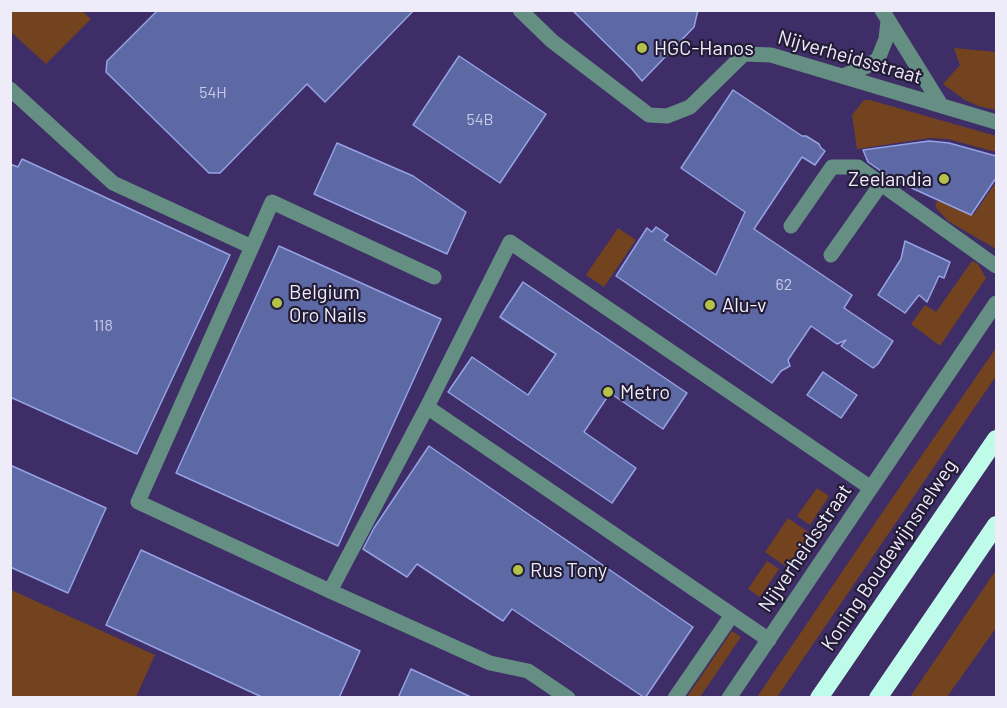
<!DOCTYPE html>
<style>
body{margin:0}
#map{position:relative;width:1007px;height:708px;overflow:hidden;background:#3e2d66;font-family:Barlow,sans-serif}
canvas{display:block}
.frame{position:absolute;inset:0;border:12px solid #efecfa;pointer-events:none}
</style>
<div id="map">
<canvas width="1007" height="708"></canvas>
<div class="frame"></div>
</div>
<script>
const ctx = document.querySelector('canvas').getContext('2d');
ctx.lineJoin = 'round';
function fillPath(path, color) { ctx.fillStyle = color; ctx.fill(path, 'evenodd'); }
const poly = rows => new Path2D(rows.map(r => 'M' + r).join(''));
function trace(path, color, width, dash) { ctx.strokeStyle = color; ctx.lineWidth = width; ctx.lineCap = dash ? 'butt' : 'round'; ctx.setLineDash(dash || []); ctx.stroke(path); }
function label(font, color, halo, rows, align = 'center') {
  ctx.font = font + ' Barlow,sans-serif'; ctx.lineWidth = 4.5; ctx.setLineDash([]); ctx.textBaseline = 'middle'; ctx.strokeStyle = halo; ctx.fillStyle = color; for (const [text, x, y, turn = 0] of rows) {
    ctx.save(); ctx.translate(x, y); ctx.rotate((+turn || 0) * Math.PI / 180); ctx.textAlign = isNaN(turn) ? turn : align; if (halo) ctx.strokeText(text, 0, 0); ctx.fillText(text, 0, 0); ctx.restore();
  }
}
const green = poly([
 [10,11,82,11,91,19,46,64,11,32],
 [954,48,996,52,996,110,978,106,965,100,943,84,960,65],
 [864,100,870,100,996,136,996,152,948,139,930,138,857,149,852,115],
 [996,182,996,249,948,221,937,209,935,205,938,200,970,215,974,214],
 [618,228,636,240,604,287,586,275],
 [972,261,978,264,986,278,940,346,911,324,925,305,936,312],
 [996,348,996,376,777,697,757,697,884,510],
 [817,488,829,496,810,525,797,516],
 [788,518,811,534,788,568,765,552],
 [767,561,779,569,760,597,748,589],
 [996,570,996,628,947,697,910,697],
 [11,590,155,655,136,697,11,697],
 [732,631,741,637,700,697,687,697]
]);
const building = poly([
 [158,10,414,10,325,102,307,84,220,173,209,173,106,72,107,61,158,10],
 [572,10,698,10,694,27,642,81,632,69,572,10],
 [459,56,546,114,500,183,413,125,459,56],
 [733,90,802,136,806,136,819,144,821,148,825,151,815,165,802,157,754,229,852,295,844,308,893,341,878,364,873,368,841,346,846,340,837,344,811,326,788,360,790,366,781,371,772,383,616,276,647,228,652,232,656,227,668,235,664,240,716,275,745,212,681,168,733,90],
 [929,141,949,143,996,156,996,178,971,215,894,180,868,162,863,150,929,141],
 [337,143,413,176,466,212,447,254,314,194,337,143],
 [22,159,230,255,137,454,10,397,10,164,18,167,22,159],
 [905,241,950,262,944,278,939,276,927,302,919,295,905,313,878,295,901,259,905,241],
 [279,246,441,319,338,546,176,473,279,246],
 [523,282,687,393,663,429,610,393,584,432,636,468,612,503,448,392,472,357,528,395,556,354,500,317,523,282],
 [823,372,857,395,841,418,807,395,823,372],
 [429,446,693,627,645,698,512,609,503,621,417,564,407,577,363,549,374,528,429,446],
 [10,465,106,508,68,593,10,567,10,465],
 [141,550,360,651,339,698,264,698,106,625,141,550],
 [411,669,473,698,398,698,411,669]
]);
const minor = poly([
 [520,10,552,41,649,115,667,116,690,107,744,54,771,55,996,122],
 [882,10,941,105],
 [843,76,867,66,878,59,886,39,888,21],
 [10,89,113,183,252,247],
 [791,226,832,167,858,167,881,184],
 [831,255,881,184,996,266],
 [434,277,272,202,138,502,330,591,490,663,528,671,568,698],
 [330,591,427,407],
 [769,640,427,407,510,242,871,488],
 [675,698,732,615],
 [729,698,996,303]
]);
const highway = poly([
 [819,698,996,439],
 [878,698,996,525]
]);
const markers = [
 [642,48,6,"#b5c249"],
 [944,179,6,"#b5c249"],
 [277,303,6,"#b5c249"],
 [710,305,6,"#b5c249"],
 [608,392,6,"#b5c249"],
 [518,570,6,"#b5c249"]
];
const numberNames = [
 ["54H",213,93],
 ["54B",480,120],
 ["62",784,285],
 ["118",103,326]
];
const poiNames = [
 ["HGC-Hanos",654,48],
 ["Zeelandia",932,179,"right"],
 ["Belgium",289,292],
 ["Oro Nails",289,315],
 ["Alu-v",722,305],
 ["Metro",620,392],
 ["Rus Tony",530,570]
];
const streetNames = [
 ["Nijverheidsstraat",850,57,16],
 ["Nijverheidsstraat",805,548,-56],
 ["Koning Boudewijnsnelweg",889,555,-56]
];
fillPath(green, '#734320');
fillPath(building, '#5d69a5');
trace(building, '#95a2e4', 1.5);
trace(minor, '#658f83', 15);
trace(highway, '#befbe9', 18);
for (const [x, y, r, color] of markers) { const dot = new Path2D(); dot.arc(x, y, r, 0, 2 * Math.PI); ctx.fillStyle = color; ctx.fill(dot); trace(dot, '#231c36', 2); }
label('16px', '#cacbe5', null, numberNames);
label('20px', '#efecfa', '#231c36', poiNames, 'left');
label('20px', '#efecfa', '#231c36', streetNames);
</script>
